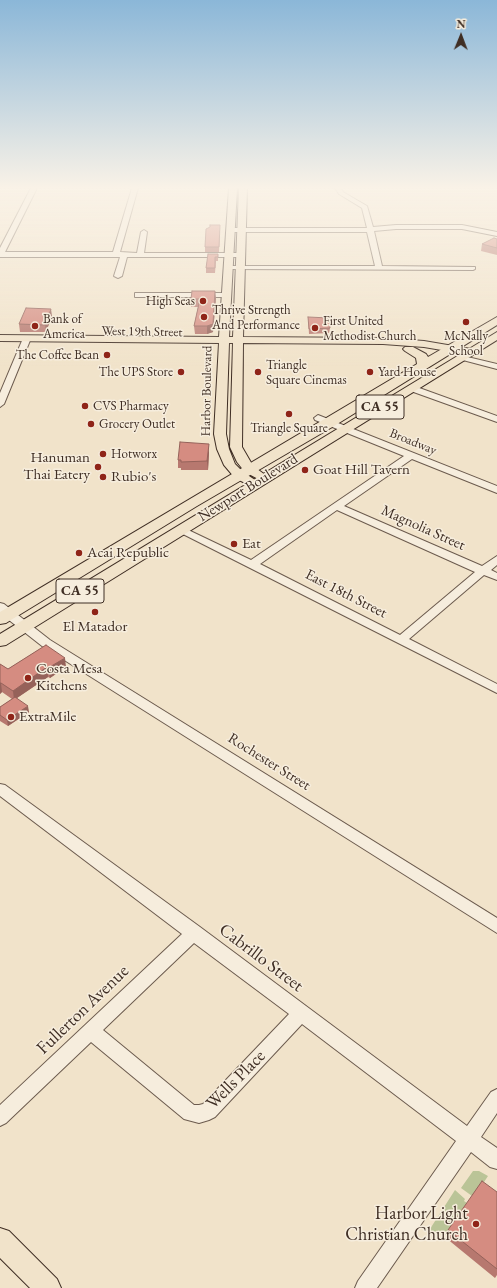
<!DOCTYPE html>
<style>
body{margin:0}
#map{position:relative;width:497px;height:1288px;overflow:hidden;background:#f1e3ca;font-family:"EB Garamond",serif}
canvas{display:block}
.north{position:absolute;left:441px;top:16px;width:40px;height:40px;-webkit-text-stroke:3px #f6eddd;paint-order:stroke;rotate:1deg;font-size:11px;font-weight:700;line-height:16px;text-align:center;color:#3f2e24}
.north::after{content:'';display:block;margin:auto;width:14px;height:18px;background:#3f2e24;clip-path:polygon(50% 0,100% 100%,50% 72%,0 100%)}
</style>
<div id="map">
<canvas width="497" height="1288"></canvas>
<div class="north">N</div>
</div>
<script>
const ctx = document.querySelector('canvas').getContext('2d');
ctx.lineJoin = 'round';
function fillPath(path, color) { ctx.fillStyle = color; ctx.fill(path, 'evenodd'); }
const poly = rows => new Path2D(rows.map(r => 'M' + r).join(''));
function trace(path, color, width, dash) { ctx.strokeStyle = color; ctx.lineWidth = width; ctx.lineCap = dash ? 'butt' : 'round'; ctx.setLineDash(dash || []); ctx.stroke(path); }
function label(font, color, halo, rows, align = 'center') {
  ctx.font = font + ' "EB Garamond",serif'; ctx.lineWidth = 3; ctx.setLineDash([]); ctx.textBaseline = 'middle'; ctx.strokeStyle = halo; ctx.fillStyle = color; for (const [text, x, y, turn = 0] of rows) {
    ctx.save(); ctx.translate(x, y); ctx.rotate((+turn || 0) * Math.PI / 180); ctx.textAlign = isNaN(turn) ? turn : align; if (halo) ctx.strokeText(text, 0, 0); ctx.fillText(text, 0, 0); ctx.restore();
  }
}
const green = poly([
 [473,1171,479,1171,488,1176,476,1194,472,1196,461,1188],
 [455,1190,465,1199,464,1201,467,1203,446,1235,428,1232]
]);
const minor = poly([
 [31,188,37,188,5,252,113,252,132,188,138,188,120,252,137,253,141,232,144,230,147,232,144,253,241,253,244,255,241,257,127,257,122,276,118,278,114,276,120,257,0,257,0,248,31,188],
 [335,188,341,188,343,192,367,206,373,227,396,225,462,225,497,232,497,236,462,229,396,229,374,231,382,266,475,267,475,269,473,270,226,269,224,268,228,266,375,266,367,232,230,232,227,230,230,228,367,228,362,208,339,194,335,188],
 [135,293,226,293,230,295,226,297,135,297,135,293],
 [24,336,31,338,4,404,0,407,0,393,24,336],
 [459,355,497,364,497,369,459,359,459,355],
 [411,385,497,416,497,422,408,390,407,388,411,385],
 [318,415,497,486,497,493,412,459,344,506,482,566,497,556,497,565,491,570,497,573,497,580,484,575,409,639,497,684,497,693,175,530,180,527,184,528,251,560,404,456,315,420,314,418,318,415],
 [337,510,475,572,400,635,260,564,337,510],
 [0,603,4,604,50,640,497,918,497,933,42,646,0,613,0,603],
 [0,784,5,785,200,927,467,1126,491,1092,497,1089,497,1113,481,1137,497,1148,497,1169,490,1167,471,1152,377,1288,355,1288,358,1281,456,1141,302,1024,215,1117,209,1120,199,1123,184,1119,91,1042,6,1123,0,1126,0,1105,182,934,0,796,0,784],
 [194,943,289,1014,203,1104,199,1105,194,1105,103,1030,194,943]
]);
const major = poly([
 [229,188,237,188,229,337,233,337,239,188,247,188,243,337,383,338,424,341,471,349,476,352,471,355,424,347,383,344,243,343,242,447,253,466,268,477,262,481,245,472,237,462,230,447,233,343,229,343,226,434,229,449,235,464,243,472,261,484,255,488,235,478,224,465,217,449,214,434,219,343,0,341,0,335,219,337,229,188],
 [0,1228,9,1231,57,1279,61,1288,30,1288,0,1258,0,1228]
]);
const highway = poly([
 [497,317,497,325,334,426,197,506,6,623,0,624,0,612,417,364,416,358,405,351,403,349,405,347,413,347,426,354,428,357,497,317],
 [497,332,497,340,6,645,0,646,0,634,497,332]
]);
const wall = poly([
 [220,230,219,252,205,252,205,247],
 [497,239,497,255,481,251,482,244],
 [208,254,218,254,218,261,216,261,215,273,206,273,206,268],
 [216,298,213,332,207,334,195,334,194,326,198,307,191,307,191,299],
 [52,316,46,332,20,332,19,324],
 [308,317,330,328,329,333,309,334],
 [209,452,208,470,181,470,181,468,178,468,178,460],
 [46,645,66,667,50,678,48,677,17,698,29,712,8,726,0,721,0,707,12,699,2,692,0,694,0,664,8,669],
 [497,1192,497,1275,495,1278,446,1238,448,1230]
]);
const shadedWall = poly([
 [215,291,216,298,213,332,207,334,207,326],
 [51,309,52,316,46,332,45,325],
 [209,444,209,452,208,470,207,461],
 [65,658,66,667,50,678,48,668],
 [47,667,48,677,14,700,13,691],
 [0,683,1,683,2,692,0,694],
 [28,706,29,712,8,726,7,720]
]);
const building = poly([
 [210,225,220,225,219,247,205,247,206,229,210,227,210,225],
 [494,238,497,239,497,248,482,244,494,238],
 [208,254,218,254,218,257,215,257,215,268,206,268,208,254],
 [192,291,215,291,213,324,207,326,194,326,200,299,191,299,192,291],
 [26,308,51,309,45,325,19,324,26,308],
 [308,317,329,318,330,328,309,329,308,317],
 [180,442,209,444,207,461,181,462,181,460,178,460,180,442],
 [46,645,65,658,48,668,47,667,13,691,1,683,0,683,0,664,8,669,46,645],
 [15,697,28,706,7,720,0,715,0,707,15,697],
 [482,1181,497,1192,497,1269,448,1230,482,1181]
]);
const markers = [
 [203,301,4,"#8f2418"],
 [204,317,4,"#8f2418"],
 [466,322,4,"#8f2418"],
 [35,326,4,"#8f2418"],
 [315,328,4,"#8f2418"],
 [107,355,4,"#8f2418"],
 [181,372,4,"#8f2418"],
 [258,372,4,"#8f2418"],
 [370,372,4,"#8f2418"],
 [85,406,4,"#8f2418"],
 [289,414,4,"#8f2418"],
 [91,424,4,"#8f2418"],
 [103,454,4,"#8f2418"],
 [98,467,4,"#8f2418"],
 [305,470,4,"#8f2418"],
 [103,477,4,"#8f2418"],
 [234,544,4,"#8f2418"],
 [79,553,4,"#8f2418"],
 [95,612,4,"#8f2418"],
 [28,678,4,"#8f2418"],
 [11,717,4,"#8f2418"],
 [476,1224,4,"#8f2418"]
];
const farPoinames = [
 ["High Seas",195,301,"right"],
 ["Thrive Strength",212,310],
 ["And Performance",212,325],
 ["Bank of",43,319],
 ["America",43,334],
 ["First United",323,321],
 ["Methodist Church",323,336],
 ["McNally",466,336,"center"],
 ["School",466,351,"center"],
 ["The Coffee Bean",99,355,"right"],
 ["Triangle",266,365],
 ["Square Cinemas",266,380],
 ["The UPS Store",173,372,"right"],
 ["Yard House",378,372],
 ["CVS Pharmacy",93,406],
 ["Grocery Outlet",99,424],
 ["Triangle Square",289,428,"center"],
 ["Hotworx",111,454]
];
const farStreetnames = [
 ["West 19th Street",142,332,1],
 ["Harbor Boulevard",207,391,-89],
 ["Broadway",413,442,22]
];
const shields = [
 [380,407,48],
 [80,591,48]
];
const shieldNames = [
 ["CA 55",380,407],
 ["CA 55",80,591]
];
const poiNames = [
 ["Hanuman",90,458,"right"],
 ["Thai Eatery",90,475,"right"],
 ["Goat Hill Tavern",313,470],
 ["Rubio's",111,477],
 ["Eat",242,544],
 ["Acai Republic",87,553],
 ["El Matador",95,627,"center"],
 ["Costa Mesa",36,669],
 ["Kitchens",36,686],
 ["ExtraMile",19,717]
];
const streetNames = [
 ["Newport Boulevard",248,488,-32],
 ["Magnolia Street",423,528,24],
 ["East 18th Street",346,594,27],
 ["Rochester Street",269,762,32]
];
const nearStreetnames = [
 ["Cabrillo Street",261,958,37],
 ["Fullerton Avenue",83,1010,-44],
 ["Wells Place",236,1080,-45]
];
const nearPoinames = [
 ["Harbor Light",468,1214],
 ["Christian Church",468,1235]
];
fillPath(green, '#bac497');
trace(minor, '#6c5b4e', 2);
trace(major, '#3f2e24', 2);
trace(highway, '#3f2e24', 2);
fillPath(minor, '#f6eddd');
fillPath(major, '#f1e3ca');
fillPath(highway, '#f1e3ca');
fillPath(wall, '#b7786f');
fillPath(shadedWall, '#95625a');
fillPath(building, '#d58c81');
trace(building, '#95625a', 1);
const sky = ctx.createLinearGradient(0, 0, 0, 368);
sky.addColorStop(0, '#8bb7d8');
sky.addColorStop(0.51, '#f9f2e7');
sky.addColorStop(1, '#f9f2e700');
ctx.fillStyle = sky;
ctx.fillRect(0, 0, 497, 368);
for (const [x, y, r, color] of markers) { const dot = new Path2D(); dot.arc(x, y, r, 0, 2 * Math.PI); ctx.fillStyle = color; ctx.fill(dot); trace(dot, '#f6eddd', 1.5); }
label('13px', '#3f2e24', '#f6eddd', farPoinames, 'left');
label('13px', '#3f2e24', '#f6eddd', farStreetnames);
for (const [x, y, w] of shields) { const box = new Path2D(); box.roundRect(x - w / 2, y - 12, w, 24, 3); ctx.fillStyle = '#f6eddd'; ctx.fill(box); trace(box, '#3f2e24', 1); }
label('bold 14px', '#3f2e24', null, shieldNames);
label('15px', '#3f2e24', '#f6eddd', poiNames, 'left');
label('15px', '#3f2e24', '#f6eddd', streetNames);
label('18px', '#3f2e24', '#f6eddd', nearStreetnames);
label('18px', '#3f2e24', '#f6eddd', nearPoinames, 'right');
</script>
